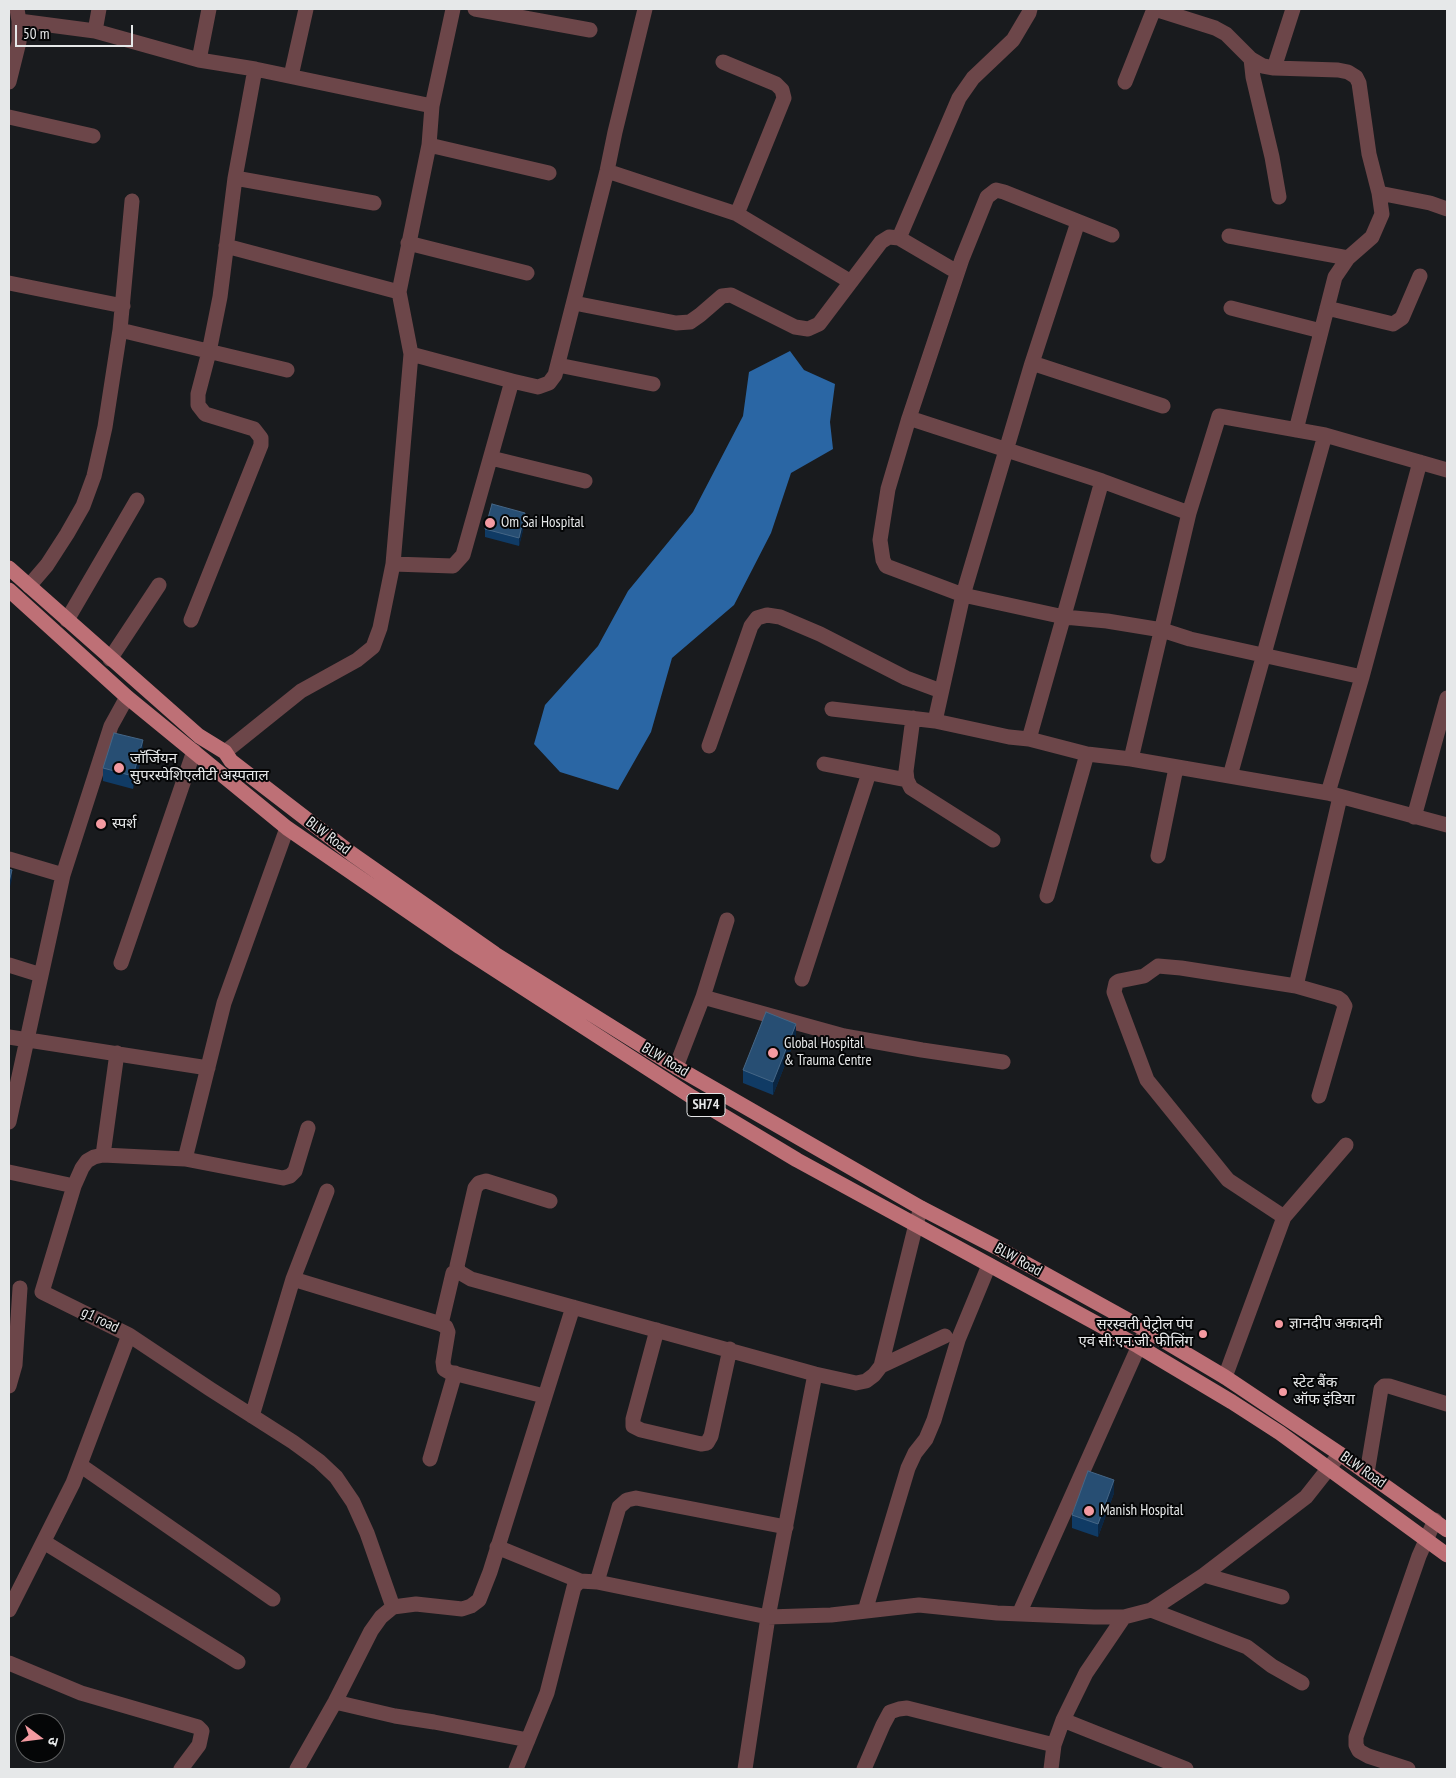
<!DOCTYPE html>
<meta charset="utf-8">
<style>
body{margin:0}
#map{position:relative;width:1456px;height:1778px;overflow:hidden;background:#191b1e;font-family:"PT Sans Narrow","Noto Sans Devanagari",sans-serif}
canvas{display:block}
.frame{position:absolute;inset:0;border:10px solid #e6e8e9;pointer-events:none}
.north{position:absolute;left:15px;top:1713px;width:50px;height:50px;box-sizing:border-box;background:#050607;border:1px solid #5f6061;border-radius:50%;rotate:105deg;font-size:14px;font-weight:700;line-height:20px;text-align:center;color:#e6e8e9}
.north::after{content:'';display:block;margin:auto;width:18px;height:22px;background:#f49aa1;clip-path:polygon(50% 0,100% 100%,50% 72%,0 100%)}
.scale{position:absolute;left:15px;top:25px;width:118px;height:22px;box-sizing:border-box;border:2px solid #e6e8e9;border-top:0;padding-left:6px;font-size:15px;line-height:18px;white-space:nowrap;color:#e6e8e9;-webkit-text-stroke:4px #050607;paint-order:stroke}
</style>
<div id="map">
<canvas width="1456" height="1778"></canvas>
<div class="frame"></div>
<div class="north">उ</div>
<div class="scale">50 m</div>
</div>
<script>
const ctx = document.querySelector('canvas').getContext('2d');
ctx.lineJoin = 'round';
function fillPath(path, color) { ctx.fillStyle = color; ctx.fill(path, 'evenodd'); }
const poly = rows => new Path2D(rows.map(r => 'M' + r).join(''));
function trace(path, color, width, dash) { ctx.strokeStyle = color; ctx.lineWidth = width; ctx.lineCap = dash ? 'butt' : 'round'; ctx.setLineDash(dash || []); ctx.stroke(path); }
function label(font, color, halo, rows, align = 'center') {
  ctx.font = font + ' "PT Sans Narrow","Noto Sans Devanagari",sans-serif'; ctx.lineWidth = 4; ctx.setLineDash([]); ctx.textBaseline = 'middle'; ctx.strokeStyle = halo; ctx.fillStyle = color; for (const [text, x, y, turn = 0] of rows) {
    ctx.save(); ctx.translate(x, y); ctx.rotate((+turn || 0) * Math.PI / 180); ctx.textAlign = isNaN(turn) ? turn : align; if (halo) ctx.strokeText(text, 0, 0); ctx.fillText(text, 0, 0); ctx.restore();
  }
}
const water = poly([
 [790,351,804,370,835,384,830,422,833,449,791,473,771,533,734,605,672,658,651,732,618,790,560,772,534,744,545,705,598,646,628,591,693,512,743,416,749,372]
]);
const minor = poly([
 [475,9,590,30],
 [1155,9,1215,28,1226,34,1251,59,1263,66,1274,68,1338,70,1348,72,1356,77,1359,83,1369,154,1379,193,1382,214,1372,237,1348,258,1335,277,1296,430],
 [19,21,95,31,199,60,255,69,432,106],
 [95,31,99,9],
 [1251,59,1253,77,1272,157,1279,197],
 [199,60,209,9],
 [723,62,776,84,782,90,784,98,737,214],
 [1274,68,1293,9],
 [291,76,306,9],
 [9,82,19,42,19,21,17,9],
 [1125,82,1154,9],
 [9,117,93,136],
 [429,145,549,173],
 [607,171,737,214,851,282],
 [235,178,374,203],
 [1379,193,1430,203,1447,209],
 [1112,235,1004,192,996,190,987,197,962,259,909,418,888,489,880,540,883,560,886,566,963,595,1064,617,1107,621,1162,630,1190,639,1362,677],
 [1229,236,1348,258],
 [899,238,959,98,973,78,1013,40,1029,13,1030,9],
 [408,243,527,273],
 [226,246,399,292],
 [9,283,123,306],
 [574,303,676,323,690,322,700,315,722,296,731,295,795,327,808,329,819,324,881,242,889,237,899,238,957,272],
 [1231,308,1321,331],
 [1327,308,1393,324,1402,318,1420,276],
 [120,330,287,370],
 [411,354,512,381,538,387,549,383,555,375,607,171,615,132,645,9],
 [1032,363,1163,406],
 [558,365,653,384],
 [909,418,1102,481,1189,513,1219,416,1325,435,1447,470],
 [491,458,585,481],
 [393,564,453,566,463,555,512,381],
 [29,586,47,565,67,534,83,506,94,476,105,427,120,330,132,201],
 [67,620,137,500],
 [191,620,261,445,261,438,254,429,205,414,198,405,198,394,209,352,220,297,235,178,255,69],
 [110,659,159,585],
 [832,709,935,721,1009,737,1029,739,1087,754,1131,759,1328,793,1447,825],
 [913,718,906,771,907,780,911,788,993,840],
 [935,721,963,595,1032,363,1078,222],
 [1029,739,1102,481],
 [709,746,751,626,757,618,767,615,780,617,820,634,906,678,941,691],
 [225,752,301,691,357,660,373,647,380,628,393,564,411,354,399,292,429,145,432,106,453,9],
 [1131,759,1189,513],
 [824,764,907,780],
 [1230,776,1325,435],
 [1328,793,1362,677,1420,462],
 [1414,817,1447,698],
 [1158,856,1176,768],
 [9,859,63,875],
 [1047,896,1087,754],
 [121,963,194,751],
 [9,965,41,975],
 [802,979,869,773],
 [1296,986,1340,797],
 [703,997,844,1036,922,1050,1003,1062],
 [9,1037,208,1068],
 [676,1067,703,997,727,920],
 [9,1122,63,875,111,726,127,697],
 [103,1155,117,1053],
 [185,1159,224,1003,287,828],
 [9,1172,74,1186],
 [550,1201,486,1181,479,1183,475,1188,457,1266,459,1272,471,1279,815,1374,856,1383,866,1381,874,1375,881,1366,916,1224,921,1208],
 [1284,1217,1228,1180,1147,1080,1114,992,1116,983,1119,981,1144,976,1158,966,1181,968,1296,986,1338,998,1342,1001,1345,1006,1319,1096],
 [293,1279,441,1324,446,1327,448,1332,443,1362,444,1369,449,1372,544,1396],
 [441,1324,453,1273],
 [657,1330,633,1419,633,1426,641,1430,701,1444,707,1443,711,1436,730,1349],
 [129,1335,210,1389,293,1442,319,1461,336,1477,353,1502,367,1533,393,1607],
 [881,1366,945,1336],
 [1225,1377,1284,1217,1346,1145],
 [9,1386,15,1365,20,1288],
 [252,1416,293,1279,327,1191],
 [430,1459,455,1373],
 [80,1465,273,1599],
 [1367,1473,1381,1389,1384,1386,1389,1386,1447,1404],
 [44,1542,238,1662],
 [497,1547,580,1581],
 [1204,1575,1282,1597],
 [597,1582,619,1507,627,1500,636,1498,786,1527],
 [9,1610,73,1483,129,1335,42,1292,74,1186,82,1168,87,1161,94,1157,103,1155,185,1159,283,1178,290,1176,295,1171,308,1128],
 [1151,1610,1247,1647,1272,1666,1302,1683],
 [865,1611,908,1468,915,1453,926,1439,934,1420,958,1340,989,1265],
 [1019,1614,1146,1330],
 [9,1663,81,1693,198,1727,202,1731,199,1745,181,1769],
 [335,1702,395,1716,434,1722,528,1740],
 [1063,1720,1186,1769],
 [297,1769,335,1702,371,1631,381,1617,393,1607,416,1604,462,1609,471,1606,479,1600,490,1572,573,1307],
 [516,1769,547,1693,574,1587,580,1581,597,1582,768,1617,831,1615,919,1605,997,1613,1094,1617,1124,1617,1151,1610,1204,1575,1306,1497,1340,1454],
 [745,1769,768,1617,815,1374],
 [864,1769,883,1725,890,1712,899,1709,907,1708,1054,1745],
 [1051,1769,1054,1745,1063,1720,1086,1673,1124,1617],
 [1408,1769,1368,1756,1359,1751,1356,1745,1356,1737,1419,1556,1435,1520]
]);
const major = poly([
 [9,568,199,736,225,752,231,761,352,854,495,954,676,1067,921,1208,996,1247,1146,1330,1225,1377,1340,1454,1447,1530],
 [9,590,127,697,287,828,460,947,692,1097,797,1160,1138,1346,1232,1402,1280,1433,1447,1555]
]);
const wall = poly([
 [525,522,519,546,485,537,485,529],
 [143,753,133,789,103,781,103,768],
 [796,1037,773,1095,743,1083,743,1070],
 [1114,1493,1098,1537,1072,1528,1072,1515]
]);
const shadedWall = poly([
 [525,513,525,522,519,546,519,538],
 [143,740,143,753,133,789,133,776],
 [12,870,12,879,9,891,9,882],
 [796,1024,796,1037,773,1095,773,1082],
 [1114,1480,1114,1493,1098,1537,1098,1524]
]);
const building = poly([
 [492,504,525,513,519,538,485,529,492,504],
 [114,733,143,740,133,776,103,768,114,733],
 [9,869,12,870,9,882,9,869],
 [766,1012,796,1024,773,1082,743,1070,766,1012],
 [1088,1471,1114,1480,1098,1524,1072,1515,1088,1471]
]);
const markers = [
 [490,523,6,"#f49aa1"],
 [119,768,6,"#f49aa1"],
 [101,824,6,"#f49aa1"],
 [773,1053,6,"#f49aa1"],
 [1279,1324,5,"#f49aa1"],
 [1203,1334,5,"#f49aa1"],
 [1283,1392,5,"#f49aa1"],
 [1089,1511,6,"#f49aa1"]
];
const shields = [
 [706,1105,38]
];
const shieldNames = [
 ["SH74",706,1105]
];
const poiNames = [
 ["Om Sai Hospital",501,523],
 ["जाॅर्जियन",130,759],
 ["सुपरस्पेशिएलीटी अस्पताल",130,776],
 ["स्पर्श",112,824],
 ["Global Hospital",784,1044],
 ["& Trauma Centre",784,1061],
 ["ज्ञानदीप अकादमी",1289,1324],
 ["सरस्वती पेट्रोल पंप",1193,1325,"right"],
 ["एवं सी.एन.जी. फीलिंग",1193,1342,"right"],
 ["स्टेट बैंक",1293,1383],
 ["ऑफ इंडिया",1293,1400],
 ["Manish Hospital",1100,1511]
];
const streetNames = [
 ["BLW Road",328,836,37],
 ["BLW Road",665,1060,31],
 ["BLW Road",1018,1260,29],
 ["g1 road",100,1320,26],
 ["BLW Road",1363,1470,35]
];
fillPath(water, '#2a66a4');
trace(minor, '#6c4649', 15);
trace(major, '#be7076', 15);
fillPath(wall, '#103b65');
fillPath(shadedWall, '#0a2643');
fillPath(building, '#274e73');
trace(building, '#456686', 1);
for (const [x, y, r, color] of markers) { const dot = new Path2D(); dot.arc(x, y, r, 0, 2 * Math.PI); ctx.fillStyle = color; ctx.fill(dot); trace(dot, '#050607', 2); }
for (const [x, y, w] of shields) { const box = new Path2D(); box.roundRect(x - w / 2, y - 11.5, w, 23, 4); ctx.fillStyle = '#050607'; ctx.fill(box); trace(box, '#e6e8e9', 1); }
label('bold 14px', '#e6e8e9', null, shieldNames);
label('15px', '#e6e8e9', '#050607', poiNames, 'left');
label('15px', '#e6e8e9', '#050607', streetNames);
</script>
